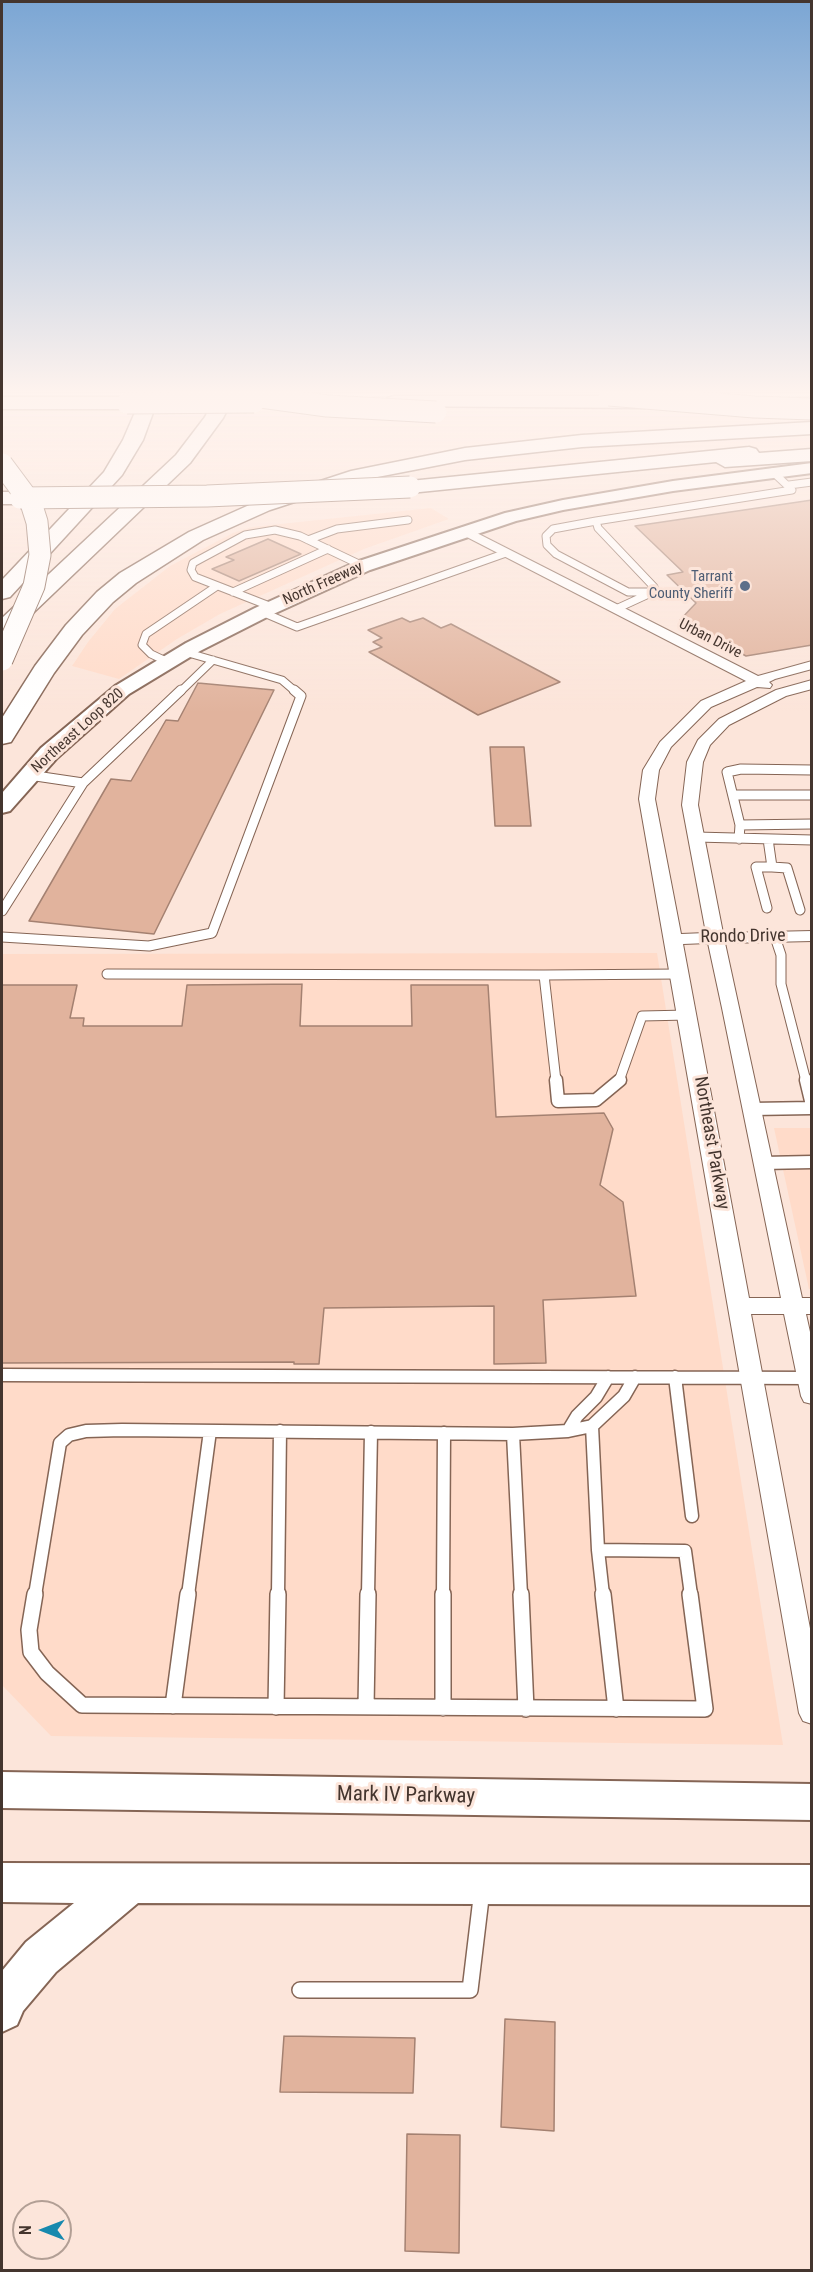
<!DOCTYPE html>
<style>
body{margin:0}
#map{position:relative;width:813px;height:2272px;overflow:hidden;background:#fce5da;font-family:"Roboto Condensed",sans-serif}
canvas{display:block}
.frame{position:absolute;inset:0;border:3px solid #44352e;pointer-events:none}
.north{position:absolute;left:12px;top:2200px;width:60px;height:60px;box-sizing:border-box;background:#fce5da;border:2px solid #b29f95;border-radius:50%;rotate:270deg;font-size:16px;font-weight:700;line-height:24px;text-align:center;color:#44352e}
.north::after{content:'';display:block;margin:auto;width:21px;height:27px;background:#1789ae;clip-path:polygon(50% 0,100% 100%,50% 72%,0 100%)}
</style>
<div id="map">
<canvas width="813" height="2272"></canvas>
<div class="frame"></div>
<div class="north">N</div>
</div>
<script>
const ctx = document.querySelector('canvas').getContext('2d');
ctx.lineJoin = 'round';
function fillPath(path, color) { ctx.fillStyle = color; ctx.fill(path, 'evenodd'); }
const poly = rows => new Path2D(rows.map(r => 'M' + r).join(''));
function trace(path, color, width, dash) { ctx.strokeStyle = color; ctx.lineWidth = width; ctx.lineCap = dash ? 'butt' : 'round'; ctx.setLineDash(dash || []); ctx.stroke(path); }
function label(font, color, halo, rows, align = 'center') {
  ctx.font = font + ' "Roboto Condensed",sans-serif'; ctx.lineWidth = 6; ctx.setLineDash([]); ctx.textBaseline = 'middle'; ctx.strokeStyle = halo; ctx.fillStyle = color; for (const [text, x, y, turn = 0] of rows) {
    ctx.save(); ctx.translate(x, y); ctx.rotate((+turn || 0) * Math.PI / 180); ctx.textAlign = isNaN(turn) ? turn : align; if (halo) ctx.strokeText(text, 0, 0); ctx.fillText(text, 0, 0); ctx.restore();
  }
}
const built = poly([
 [431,508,449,519,364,549,220,614,177,639,119,679,72,666,88,642,115,609,170,566,233,533,252,527],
 [657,953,783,1745,51,1736,2,1685,2,954],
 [774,1128,811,1128,811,1289,809,1289]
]);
const building = poly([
 [812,500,812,645,746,656,680,620,696,603,667,575,683,572,635,526,812,500],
 [268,539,301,554,239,581,212,569,234,560,226,557,268,539],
 [402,618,410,622,423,618,441,628,451,624,560,682,478,715,369,652,382,647,373,642,382,638,368,630,402,618],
 [198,683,274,690,154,934,29,921,111,779,131,781,166,720,178,721,198,683],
 [490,747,524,747,531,826,495,826,490,747],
 [302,984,300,1026,412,1026,411,985,488,985,496,1117,604,1113,613,1129,600,1185,623,1202,636,1296,543,1300,546,1363,494,1364,494,1306,324,1308,319,1364,294,1364,294,1362,2,1363,2,985,77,985,70,1018,84,1018,83,1026,182,1026,187,985,302,984],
 [505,2019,555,2022,554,2131,501,2127,505,2019],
 [284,2036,415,2038,413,2093,280,2092,284,2036],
 [407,2134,460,2135,459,2253,405,2251,407,2134]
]);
const laneFar3 = poly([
 [789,485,812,482],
 [596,521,553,529,546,536,547,545,556,554,628,592,649,592],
 [308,540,337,529,408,520],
 [233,592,328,549],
 [272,607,195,577,191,570,193,563,245,535,275,530,300,536,363,566],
 [616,609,653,592,654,587,598,528,596,521,792,490,773,472],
 [262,612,297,627,506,553],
 [185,652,282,680,296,692],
 [168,662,151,654,142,645,146,634,217,586],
 [180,692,213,660]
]);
const laneFar2 = poly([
 [29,775,83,783,181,690],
 [733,795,812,795],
 [740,825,812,824],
 [696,837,812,840],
 [739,839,740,825,727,772,741,769,812,770],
 [768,839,772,867,787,868,800,910],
 [767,908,756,867,772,867],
 [2,911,83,783],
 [2,937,149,946,212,933,301,696,294,690],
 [775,937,781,955,781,984,806,1081],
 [107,974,544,975],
 [556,1081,544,975,680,974],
 [619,1081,642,1016,688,1015]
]);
const laneFar1 = poly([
 [556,1080,558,1101,596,1100,620,1080],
 [806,1080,812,1105],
 [752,1109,812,1108],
 [763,1163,812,1162],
 [2,1375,811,1378],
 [608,1377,596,1397,577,1416,568,1431,592,1426,624,1396,635,1377],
 [675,1377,692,1516],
 [592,1426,598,1550,685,1551,691,1595],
 [513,1434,521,1595],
 [598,1550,603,1595],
 [35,1595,60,1443,69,1435,86,1431,122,1430,513,1434,568,1431],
 [188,1595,210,1431],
 [278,1595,280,1431],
 [368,1595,371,1432],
 [443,1595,444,1433]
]);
const lane = poly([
 [35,1594,29,1630,31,1652,47,1673,82,1705,705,1709,690,1594],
 [521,1594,526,1709],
 [603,1594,616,1709],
 [173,1706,188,1594],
 [276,1707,278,1594],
 [366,1707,368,1594],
 [443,1708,443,1594],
 [300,1990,470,1990,482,1890]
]);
const street = poly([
 [465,527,758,676,812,661,812,669,775,679,769,682,772,685,770,688,757,687,711,707,671,747,659,770,655,799,681,934,706,933,682,805,687,762,698,740,719,719,776,690,812,680,812,689,786,696,729,725,710,745,703,762,698,805,723,933,812,931,812,941,725,943,802,1298,812,1298,812,1314,806,1314,812,1341,812,1404,804,1402,801,1396,784,1314,751,1314,812,1639,812,1724,803,1721,799,1713,639,799,643,770,660,742,701,701,746,681,461,534,459,531,461,528,465,527],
 [708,943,722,1008,781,1298,749,1298,683,944,708,943]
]);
const secondary = poly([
 [812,463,812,473,673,491,563,510,516,521,370,570,269,616,200,651,129,694,57,758,10,811,2,813,2,793,41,748,115,686,186,643,255,608,356,562,505,513,563,500,673,481,812,463],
 [2,1772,812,1784,812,1820,2,1808,2,1772],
 [2,1863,812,1865,812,1905,138,1903,56,1972,23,2011,17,2025,2,2032,2,1971,26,1942,74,1903,2,1902,2,1863]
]);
const highway = poly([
 [138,395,156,395,154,410,143,440,122,475,10,597,2,599,2,580,104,472,123,440,136,410,138,395],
 [217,395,235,395,223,418,190,463,10,635,2,637,2,618,176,455,205,417,217,395],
 [394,396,645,396,652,398,654,402,652,406,645,408,387,406,385,402,387,398,394,396],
 [2,397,127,397,134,399,136,403,134,407,127,409,2,409,2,397],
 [812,422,812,434,582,447,465,460,362,480,270,510,203,540,136,583,113,602,82,635,54,673,11,742,2,744,2,718,35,666,66,625,97,592,120,573,189,532,256,502,351,471,465,448,582,435,812,422],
 [749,447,756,449,759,453,812,449,812,461,725,467,716,462,410,493,403,491,400,487,403,483,410,481,749,447],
 [2,492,20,492,27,494,30,498,27,502,20,504,2,504,2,492]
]);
const highwayBridge = poly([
 [246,395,327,406,436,412],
 [609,395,754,407,812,409],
 [127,403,254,402],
 [2,464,31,503,37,522,40,555,34,586,2,660],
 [20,498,207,496,410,487]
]);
const markers = [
 [745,586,6,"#5c6f8a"]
];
const farServicenames = [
 ["Tarrant",733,577],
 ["County Sheriff",733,594]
];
const farStreetnames = [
 ["North Freeway",323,584,-24],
 ["Urban Drive",710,639,27],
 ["Northeast Loop 820",78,731,-42]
];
const streetNames = [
 ["Rondo Drive",743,937,-1],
 ["Northeast Parkway",711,1143,80]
];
const nearStreetnames = [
 ["Mark IV Parkway",406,1796,1]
];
fillPath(built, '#ffdbc9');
fillPath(building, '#e1b39d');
trace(building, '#a48171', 1.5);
trace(laneFar3, '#856555', 9);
trace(laneFar2, '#856555', 11);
trace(laneFar1, '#856555', 15);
trace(lane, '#856555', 18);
trace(street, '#856555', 2);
trace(secondary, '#856555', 4);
trace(highway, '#856555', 3);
trace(laneFar3, '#fff', 7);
trace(laneFar2, '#fff', 9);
trace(laneFar1, '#fff', 12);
trace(lane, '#fff', 15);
fillPath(street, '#fff');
fillPath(secondary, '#fff');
fillPath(highway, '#fff');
trace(highwayBridge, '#856555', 23, []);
trace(highwayBridge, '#fff', 21);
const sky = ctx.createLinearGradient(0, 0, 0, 713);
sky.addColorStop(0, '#7ba6d4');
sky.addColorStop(0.55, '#fef3ee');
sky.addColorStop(1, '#fef3ee00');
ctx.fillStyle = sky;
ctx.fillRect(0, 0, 813, 713);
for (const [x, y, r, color] of markers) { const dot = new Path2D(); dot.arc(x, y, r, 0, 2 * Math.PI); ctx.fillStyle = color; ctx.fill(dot); trace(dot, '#fce5da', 2); }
label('15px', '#4e5e75', '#fce5da', farServicenames, 'right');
label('15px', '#44352e', '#fce5da', farStreetnames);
label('18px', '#44352e', '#fce5da', streetNames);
label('21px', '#44352e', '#fce5da', nearStreetnames);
</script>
